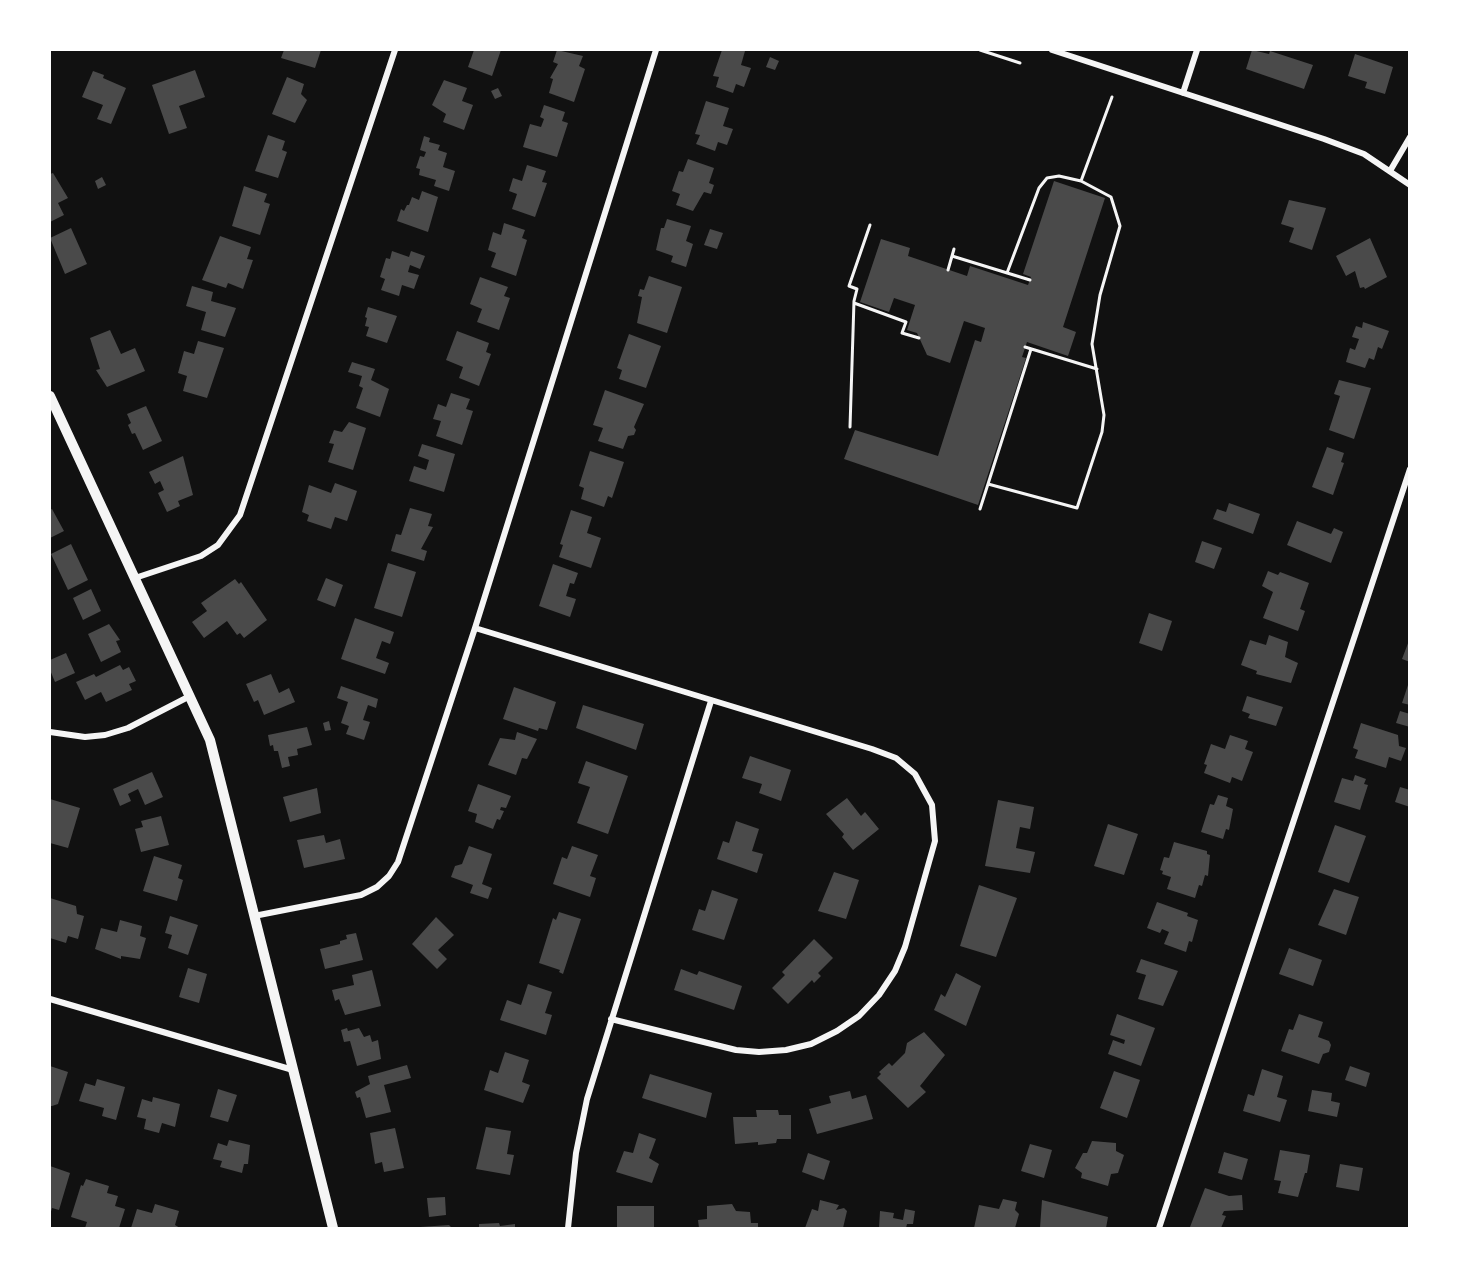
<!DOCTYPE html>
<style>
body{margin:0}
#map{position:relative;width:1459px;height:1278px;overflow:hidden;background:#111;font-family:Karla,sans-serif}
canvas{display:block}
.frame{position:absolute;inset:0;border:51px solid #fff;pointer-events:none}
</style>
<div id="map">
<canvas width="1459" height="1278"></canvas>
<div class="frame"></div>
</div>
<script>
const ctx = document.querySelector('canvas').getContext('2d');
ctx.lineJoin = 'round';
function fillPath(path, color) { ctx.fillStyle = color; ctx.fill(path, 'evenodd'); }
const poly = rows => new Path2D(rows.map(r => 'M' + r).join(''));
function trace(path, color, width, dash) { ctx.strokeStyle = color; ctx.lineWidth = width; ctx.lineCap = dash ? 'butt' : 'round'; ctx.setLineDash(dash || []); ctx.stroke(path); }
const building = poly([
 [284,50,321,50,315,68,281,58],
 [474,50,501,50,492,76,468,67],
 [557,50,583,56,579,66,585,69,574,102,549,93,553,79,550,78,558,64,553,62],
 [722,50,745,51,741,65,751,68,744,87,736,84,733,93,716,87,719,77,713,76],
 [1252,50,1269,54,1270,51,1313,65,1304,89,1246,69],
 [1355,54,1393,67,1385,94,1365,88,1367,82,1348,76],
 [770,57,779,61,775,70,766,67],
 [195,70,205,97,179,106,187,128,169,134,152,85],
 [93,71,104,75,103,78,126,88,111,124,97,119,103,105,82,97],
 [287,77,304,84,301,94,307,100,295,123,272,114],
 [444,80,467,88,462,101,473,105,464,130,443,122,446,114,432,105],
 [498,88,502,96,495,99,491,91],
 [706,101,729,108,723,126,733,129,727,145,718,142,715,151,696,144,700,135,695,134],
 [544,105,565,112,562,121,568,123,557,157,523,147,530,124,541,127,544,119,540,117],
 [268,135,285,141,282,150,287,152,278,178,255,171],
 [424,136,430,138,429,142,440,145,438,150,447,153,443,167,455,171,449,191,434,186,436,180,419,175,420,169,416,168,420,156,424,157,426,152,420,150],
 [688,159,714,168,709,183,714,185,711,194,704,192,693,211,676,205,680,194,672,191,679,171,683,172],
 [527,165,546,171,542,182,547,183,535,217,512,209,517,194,509,191,513,178,522,181],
 [53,173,68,198,58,203,64,215,50,222,50,174],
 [102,177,106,185,98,189,95,181],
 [1054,181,1105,198,1063,327,1076,332,1068,356,1027,342,1022,357,1026,358,978,505,844,459,855,430,938,456,975,340,981,342,985,328,964,321,950,363,927,355,917,333,907,330,915,305,894,298,889,312,860,302,881,239,910,248,908,256,967,276,970,266,1028,285,1031,277,1023,274],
 [244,186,267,194,264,202,270,204,260,235,232,226],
 [422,191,438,197,428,232,397,221,401,209,404,211,407,205,409,205,412,197,419,200],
 [1289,200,1326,208,1312,250,1289,242,1294,228,1281,224],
 [667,219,691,226,686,241,693,244,686,267,671,262,673,256,656,250,661,228,664,228],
 [504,223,525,230,522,238,527,240,516,276,491,267,496,253,488,250,493,232,501,235],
 [71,228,87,264,65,274,50,238],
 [710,229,723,233,717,249,704,245],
 [220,236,251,247,247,259,253,260,243,289,228,283,226,288,202,280],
 [1370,238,1387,277,1365,289,1364,287,1360,288,1355,271,1346,276,1336,256],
 [392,251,409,257,411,251,425,256,420,269,410,265,408,272,419,275,414,289,402,285,399,296,381,290,385,279,380,277,386,258,390,259],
 [649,276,682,287,667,333,637,323,642,297,638,296,640,289,644,290],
 [480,277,508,287,504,296,510,298,499,330,477,322,482,309,470,304],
 [192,286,213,292,211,301,236,308,225,337,201,330,206,312,186,306],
 [368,307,397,316,387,343,366,336,369,327,365,326,367,318,365,317],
 [1363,322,1389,331,1382,349,1378,347,1374,360,1369,358,1365,368,1346,362,1350,348,1355,350,1359,339,1352,337,1356,326,1362,328],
 [110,330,121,354,135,348,145,371,107,387,96,370,100,369,90,338],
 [457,331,489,343,486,352,491,354,479,386,459,378,463,367,446,360],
 [629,334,661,346,646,388,619,379,622,370,617,368],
 [198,341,224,348,207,398,183,391,187,376,178,373,184,351,194,354],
 [352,362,375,369,371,380,389,389,380,417,356,408,363,388,359,386,362,376,348,372],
 [1339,380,1371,388,1354,439,1329,430,1340,396,1334,394],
 [605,390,644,404,634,427,636,430,634,435,628,436,623,449,598,441,603,428,593,425],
 [451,393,470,399,466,409,473,411,462,445,436,436,441,421,433,419,438,404,446,407],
 [146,406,162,441,143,450,135,433,132,434,128,425,131,423,127,414],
 [349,422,366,428,353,470,328,462,334,444,329,443,334,430,342,432],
 [422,444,455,454,444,492,409,481,414,466,426,470,429,460,418,456],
 [1327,447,1344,453,1341,462,1344,463,1333,495,1312,487],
 [590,451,624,462,612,498,608,496,604,507,581,499,584,488,579,486],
 [183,456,193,495,178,501,180,506,167,512,158,493,164,490,160,481,155,484,149,472],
 [335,483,357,491,347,521,335,517,331,529,307,521,309,515,302,512,309,485,331,493],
 [1229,503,1260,514,1253,534,1213,519,1217,509,1226,512],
 [410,508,432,514,428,526,433,527,421,549,427,551,424,561,391,551,396,534,401,535],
 [52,509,64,531,50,538,50,510],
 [571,510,592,517,587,533,601,538,591,568,559,557,563,545,560,544],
 [1297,521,1331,534,1334,528,1343,532,1331,563,1287,545],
 [1202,541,1222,548,1214,569,1195,562],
 [71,544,88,580,68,590,51,554],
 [388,563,416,572,402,617,374,608],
 [553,564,578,573,574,584,570,583,566,596,576,599,570,617,539,606],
 [1268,571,1278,575,1280,572,1309,583,1300,609,1305,611,1298,631,1263,618,1273,592,1262,586],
 [326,578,343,585,335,607,317,600],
 [235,579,239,584,241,582,267,620,244,638,240,633,237,635,227,621,204,638,192,622,207,611,201,603],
 [91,589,101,611,83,620,73,598],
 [1149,613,1172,621,1162,651,1139,643],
 [355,618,394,632,390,644,382,641,376,658,389,663,385,674,341,659],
 [109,624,120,640,116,641,121,652,101,662,88,634],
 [1269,635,1288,642,1285,657,1298,663,1291,683,1256,674,1257,671,1241,665,1250,640,1266,645],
 [1410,638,1410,662,1402,659],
 [66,653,75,673,55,682,50,670,50,660],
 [120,665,123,670,129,667,136,681,129,684,132,690,106,702,101,692,85,700,76,682,94,674,96,677],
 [271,674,279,693,289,688,295,702,264,715,258,700,254,702,246,684],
 [1409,682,1410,682,1410,705,1402,703],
 [341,686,378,699,376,708,368,705,363,720,370,722,364,740,346,734,349,726,341,723,348,702,337,698],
 [514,687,556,702,547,730,539,728,538,731,503,719],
 [1247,696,1283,707,1276,726,1248,718,1250,714,1242,711],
 [583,705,644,724,636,750,576,728],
 [1400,711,1410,714,1410,727,1396,723],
 [329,721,331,730,325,731,323,723],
 [1361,723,1398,735,1399,746,1406,748,1401,761,1389,757,1386,768,1355,758,1358,750,1353,748],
 [307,727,312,745,297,749,298,755,288,757,290,766,282,768,278,751,274,751,273,745,270,746,268,735],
 [517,732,537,739,527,759,522,758,516,775,488,765,500,738,515,740],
 [1230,735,1248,741,1245,749,1253,752,1242,781,1232,777,1230,783,1204,773,1207,765,1204,764,1211,744,1225,749],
 [750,756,791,770,781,801,759,793,762,784,742,778],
 [586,761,628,776,608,834,577,823,590,787,578,783],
 [152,772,163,797,145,805,138,789,128,794,131,801,120,806,113,789],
 [1355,775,1366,779,1364,784,1368,785,1360,810,1334,802,1342,778,1353,781],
 [478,784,511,796,506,808,501,807,500,810,504,811,500,820,497,819,493,829,475,822,477,814,468,811],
 [1400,787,1410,790,1410,807,1395,802],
 [317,788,321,813,290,822,283,797],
 [1218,795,1228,798,1226,806,1233,809,1229,830,1226,829,1223,839,1201,832,1210,804,1214,805],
 [847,798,861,816,865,812,879,829,853,850,842,837,844,834,826,814],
 [50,799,80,808,68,848,50,843],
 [998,800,1034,807,1030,829,1020,827,1016,848,1035,852,1030,873,985,866],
 [161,816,169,845,141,852,135,829,143,827,141,821],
 [736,821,759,829,752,851,763,854,757,873,717,859,723,841,729,843],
 [1108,824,1138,834,1124,875,1094,866],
 [1335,825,1366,836,1349,883,1318,872],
 [324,835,326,843,340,839,345,859,304,868,297,840],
 [1174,842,1207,851,1207,854,1210,855,1208,876,1205,875,1202,886,1199,885,1195,898,1167,889,1171,877,1162,874,1163,871,1160,870,1164,857,1169,858],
 [469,846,492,854,482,884,492,888,488,899,470,893,473,885,451,877,455,866,462,864],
 [572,846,598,855,590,876,596,878,590,897,553,884,562,857,567,859],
 [154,856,182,865,178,878,183,880,177,901,143,891],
 [834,872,859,880,846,919,818,911],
 [979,885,1017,898,996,957,960,946],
 [1334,889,1359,897,1346,935,1318,925],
 [712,890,738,899,724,940,692,930,699,909,705,911],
 [50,898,76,906,77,914,84,916,78,939,68,936,66,943,50,938],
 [1157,902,1188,913,1187,916,1198,920,1192,942,1189,941,1186,952,1164,944,1169,932,1162,929,1160,933,1147,928],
 [559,912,581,919,563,974,559,972,560,970,539,963,553,918,556,920],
 [170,916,198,925,188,955,168,948,172,935,165,933],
 [436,917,454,935,438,950,447,959,437,969,412,944],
 [120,920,142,926,140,936,146,938,140,959,121,956,121,959,95,949,101,928,117,932],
 [356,933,363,960,325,969,320,949,340,944,340,941,347,939,346,935],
 [814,939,833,958,818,973,821,976,814,983,812,980,788,1004,772,988,785,975,782,972],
 [1289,948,1322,960,1313,986,1279,974],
 [1141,959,1178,971,1163,1006,1138,999,1146,975,1136,972],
 [188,968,207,974,199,1003,179,997],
 [681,969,697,975,699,971,742,986,734,1010,674,990],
 [372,970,381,1006,345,1015,339,999,335,1001,332,990,354,985,352,975],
 [956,973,981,986,966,1026,934,1010,941,994,945,997],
 [528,984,552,992,545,1013,552,1015,546,1035,500,1020,507,1000,521,1005],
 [1117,1014,1155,1028,1141,1066,1108,1054,1113,1040,1124,1044,1125,1040,1110,1035],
 [1299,1014,1323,1022,1318,1037,1329,1041,1331,1045,1329,1052,1323,1054,1319,1064,1281,1051,1289,1029,1293,1030],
 [347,1028,348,1031,359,1028,364,1037,370,1035,372,1042,378,1040,381,1059,357,1066,350,1041,344,1042,341,1030],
 [924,1032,945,1055,920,1086,926,1092,908,1108,877,1078,881,1074,879,1072,889,1063,892,1066,905,1053,907,1043],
 [505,1052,529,1060,522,1082,530,1085,523,1103,484,1090,490,1070,498,1073],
 [407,1065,411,1078,384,1085,391,1112,366,1118,360,1097,357,1098,355,1092,370,1084,368,1076],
 [50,1066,68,1072,58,1104,52,1106,50,1106],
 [1350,1066,1370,1073,1366,1087,1345,1080],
 [1262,1069,1283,1076,1277,1097,1287,1100,1280,1122,1243,1111,1248,1094,1254,1096],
 [1114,1071,1140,1080,1127,1118,1100,1108],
 [650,1074,712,1093,706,1118,642,1098],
 [97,1079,125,1087,116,1120,102,1116,104,1108,79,1101,85,1083,95,1086],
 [218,1089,237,1095,228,1122,210,1117],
 [1312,1090,1332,1093,1331,1101,1340,1103,1337,1117,1308,1111],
 [850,1091,852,1099,866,1095,873,1119,817,1134,809,1109,831,1103,829,1096],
 [153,1097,180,1104,175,1127,162,1123,159,1133,144,1129,146,1119,137,1117,142,1099,152,1102],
 [756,1110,778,1110,779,1115,791,1115,791,1139,777,1139,776,1143,758,1145,758,1142,735,1144,733,1117,757,1117],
 [486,1127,511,1131,507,1154,514,1155,510,1175,476,1169],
 [395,1128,404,1168,384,1172,382,1162,375,1164,370,1133],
 [639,1133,656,1139,649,1158,659,1164,652,1183,616,1172,624,1151,633,1153],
 [229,1140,250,1145,248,1164,244,1164,242,1173,220,1167,222,1161,213,1159,218,1143,227,1146],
 [1092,1141,1116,1143,1116,1151,1124,1155,1118,1173,1111,1174,1108,1186,1081,1178,1082,1173,1075,1168,1083,1153,1087,1153],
 [1030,1144,1052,1150,1044,1178,1021,1171],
 [1280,1150,1310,1155,1307,1173,1305,1173,1298,1197,1278,1193,1281,1181,1274,1180],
 [1224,1152,1248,1159,1242,1180,1218,1173],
 [808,1153,830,1161,824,1180,802,1172],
 [1340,1164,1363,1168,1359,1191,1336,1187],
 [50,1166,70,1173,59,1210,52,1208,50,1215],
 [86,1179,109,1186,107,1193,118,1196,115,1206,125,1209,119,1228,85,1228,87,1222,71,1217,81,1185,83,1186],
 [1205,1188,1229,1196,1242,1195,1243,1210,1224,1211,1222,1215,1226,1216,1221,1228,1190,1227],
 [445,1197,446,1215,429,1217,427,1198],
 [1003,1199,1017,1202,1015,1210,1019,1214,1015,1228,974,1228,979,1205,999,1209],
 [820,1200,839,1205,836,1210,844,1208,847,1211,843,1228,805,1228,812,1209,818,1211],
 [1042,1200,1108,1217,1106,1228,1040,1228],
 [155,1204,179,1211,175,1225,180,1228,131,1228,137,1209,152,1213],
 [732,1204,736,1211,750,1212,751,1223,758,1223,758,1228,699,1228,698,1220,707,1219,707,1206],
 [617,1206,654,1206,654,1227,617,1228],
 [905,1209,915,1211,913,1224,907,1224,906,1228,879,1228,880,1211,894,1213,893,1218,903,1220],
 [499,1223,500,1226,515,1224,515,1228,479,1228,479,1224],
 [449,1225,452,1228,420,1228,420,1227]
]);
const path = poly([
 [980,50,1020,63],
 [1081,181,1112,97],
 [952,256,1030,280],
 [948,270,954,249],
 [854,303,906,322,902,333,919,338],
 [1025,347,1097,369],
 [850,427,854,301,857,289,849,286,870,225],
 [988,484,1031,349],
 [980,509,988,484,1077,508,1102,432,1104,415,1092,344,1100,295,1120,226,1111,197,1081,181,1059,176,1047,178,1039,188,1007,273]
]);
const minor = poly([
 [1052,50,1324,139,1364,154,1410,185],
 [1183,93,1197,50],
 [1390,171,1410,137],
 [135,578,201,556,218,545,240,515,395,50],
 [475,628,872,749,896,758,915,774,932,805,935,841,905,947,895,971,879,995,859,1016,837,1031,811,1044,786,1050,759,1052,736,1050,611,1019],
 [50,732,85,737,105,735,128,728,190,696],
 [254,916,361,895,377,887,389,876,398,862,475,628,656,50],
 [50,999,293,1070],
 [568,1228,576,1153,587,1099,711,701],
 [1159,1228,1410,469]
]);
const tertiary = poly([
 [50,396,210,740,333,1228]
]);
fillPath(building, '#4a4a4a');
trace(path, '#f5f5f5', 3);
trace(minor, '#f5f5f5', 6);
trace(tertiary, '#f5f5f5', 10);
</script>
